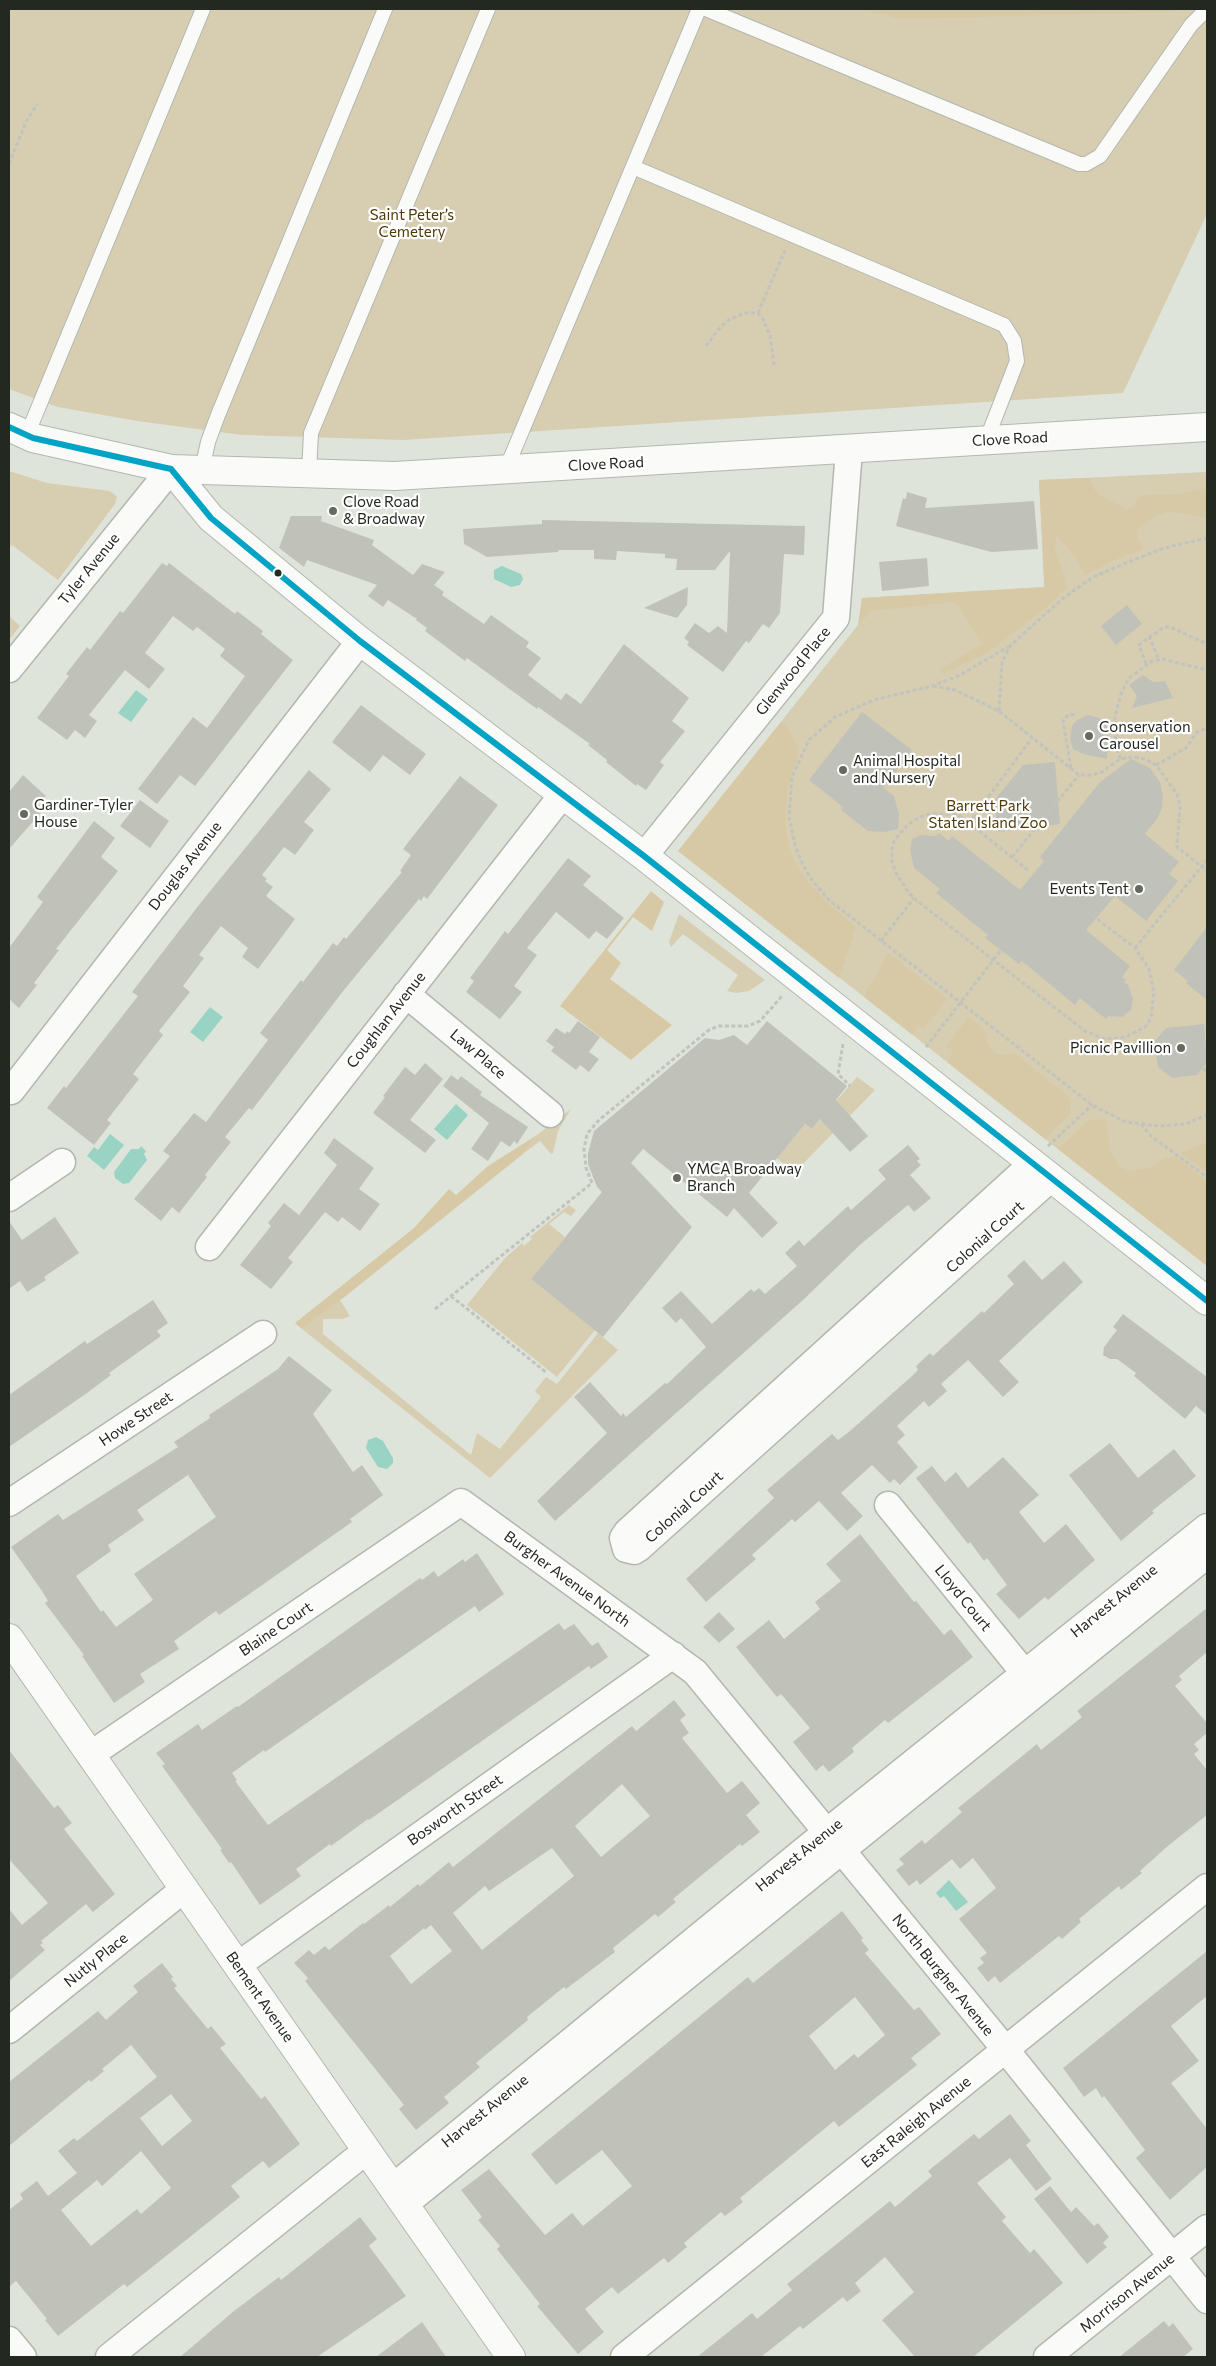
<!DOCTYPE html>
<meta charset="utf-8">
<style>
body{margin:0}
#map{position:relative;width:1216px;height:2366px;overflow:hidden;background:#dfe4da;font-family:Commissioner,sans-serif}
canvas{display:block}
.frame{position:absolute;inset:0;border:10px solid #232820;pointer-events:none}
</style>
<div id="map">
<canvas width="1216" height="2366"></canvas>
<div class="frame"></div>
</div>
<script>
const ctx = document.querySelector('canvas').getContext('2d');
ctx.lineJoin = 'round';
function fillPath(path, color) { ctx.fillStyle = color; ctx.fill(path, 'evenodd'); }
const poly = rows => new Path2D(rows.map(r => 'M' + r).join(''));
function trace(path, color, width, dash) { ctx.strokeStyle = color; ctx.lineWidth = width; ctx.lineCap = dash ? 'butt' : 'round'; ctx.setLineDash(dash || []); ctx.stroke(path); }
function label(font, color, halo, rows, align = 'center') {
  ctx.font = font + ' Commissioner,sans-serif'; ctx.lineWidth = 4.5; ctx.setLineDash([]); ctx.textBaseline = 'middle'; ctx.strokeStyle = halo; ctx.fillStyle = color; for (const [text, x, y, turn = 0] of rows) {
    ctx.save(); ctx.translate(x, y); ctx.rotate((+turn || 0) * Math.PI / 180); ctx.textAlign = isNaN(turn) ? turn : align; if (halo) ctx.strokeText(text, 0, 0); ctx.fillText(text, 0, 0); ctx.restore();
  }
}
const green = poly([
 [9,9,1207,9,1207,214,1123,393,403,440,242,435,137,421,58,407,9,389],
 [9,471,47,483,110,491,117,497,115,504,58,580,12,545,9,549],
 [1207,472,1207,1266,678,851,858,625,862,598,1044,587,1039,480],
 [9,616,20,626,9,640],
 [679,914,765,980,749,991,736,993,727,991,738,975,683,934,671,947,669,942],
 [857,1077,875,1090,794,1173,777,1158,805,1124,812,1129],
 [571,1109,558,1131,553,1153,551,1154,540,1141,523,1154,537,1135],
 [569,1205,576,1210,571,1216,564,1212,549,1224,565,1237,531,1279,595,1330,557,1377,467,1305,505,1258,522,1243,524,1246,532,1239,530,1237],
 [340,1300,350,1316,343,1319,323,1319,323,1334,471,1455,477,1433,500,1449,541,1397,535,1391,546,1377,557,1384,598,1333,618,1350,490,1478,302,1329]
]);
const forest = poly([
 [859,9,1189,9,1187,11,902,19],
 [1089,478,1094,489,1100,496,1127,509,1134,506,1138,498,1147,495,1180,494,1207,488,1207,518,1170,511,1154,516,1137,530,1137,537,1144,549,1114,560,1085,575,1075,556,1056,536,1055,551,1064,575,1066,589,1047,607,988,652,942,674,940,669,982,644,959,606,954,602,871,611,858,625,862,598,1045,587,1039,480],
 [782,721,790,731,798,750,797,759,788,786,785,815,788,843,793,859,802,874,826,902,856,927,839,978,678,851],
 [651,891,664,902,652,931,633,917,607,950,621,963,610,979,672,1025,631,1060,560,1006],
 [888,953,947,999,923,1029,919,1025,912,1034,864,997],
 [969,1017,984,1030,988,1045,993,1052,1001,1055,1014,1053,1070,1098,1071,1101,1070,1113,1045,1139,947,1062,954,1052,946,1046],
 [1095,1119,1106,1120,1110,1152,1119,1166,1128,1172,1151,1167,1164,1159,1176,1157,1207,1181,1207,1266,1058,1149,1080,1128,1087,1122],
 [537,1135,523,1154,347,1295,302,1329,295,1323,414,1228,449,1189,456,1195,488,1166],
 [1207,1142,1207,1172,1181,1153]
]);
const water = poly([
 [502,566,521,574,523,579,520,585,511,587,494,579,494,570],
 [136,690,148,699,131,722,118,713],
 [210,1007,223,1017,203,1042,190,1032],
 [456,1104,468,1115,447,1140,434,1129],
 [110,1134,124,1145,104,1170,87,1156,94,1147,98,1150],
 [141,1146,146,1151,144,1154,147,1160,129,1183,123,1184,115,1178,114,1172,131,1149,139,1149],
 [376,1437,383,1441,393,1458,393,1463,387,1469,378,1467,366,1448,368,1440],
 [949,1880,968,1902,956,1911,944,1896,940,1898,936,1893]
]);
const building = poly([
 [907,492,927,498,925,508,1034,501,1038,549,991,552,896,526,903,498,906,499],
 [291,516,322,516,321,521,374,540,372,545,413,575,422,564,445,572,434,585,444,592,442,595,484,624,491,615,529,642,526,647,541,658,528,675,561,700,566,693,581,704,624,644,689,698,672,721,685,731,660,762,664,765,646,790,637,784,636,786,606,762,607,760,588,745,590,744,538,707,537,709,467,658,465,661,425,631,427,628,416,620,417,619,388,600,383,607,368,596,377,585,307,560,304,567,279,548],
 [542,520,805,526,804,555,784,554,780,613,769,628,763,624,749,643,746,641,723,672,687,645,689,642,684,638,695,623,709,633,718,626,727,633,730,551,715,570,676,570,677,559,665,558,665,554,617,551,616,560,594,559,594,550,559,550,558,552,487,557,464,544,463,529,542,524],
 [927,558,929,586,882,591,879,562],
 [162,563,167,566,169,563,235,614,237,611,263,631,261,634,293,660,195,786,180,775,157,804,138,789,193,717,207,728,245,676,220,656,225,649,197,627,193,631,173,616,145,653,165,669,149,689,125,670,89,715,97,721,85,738,75,730,67,740,37,718,69,676,66,674,87,647,90,650,120,611,123,613],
 [688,587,687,605,677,618,644,608],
 [1127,605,1142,624,1116,645,1101,626],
 [1143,675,1153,682,1165,681,1173,698,1132,708,1137,696,1129,685],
 [361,705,426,754,410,775,383,755,370,772,332,742],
 [862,712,912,750,883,788,894,796,899,814,898,829,885,832,868,831,841,810,843,807,809,780],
 [1087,715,1100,718,1108,728,1107,759,1083,754,1073,749,1070,739,1072,726,1076,721],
 [1131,759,1150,768,1160,782,1163,796,1162,808,1157,819,1145,834,1179,862,1169,874,1178,881,1146,921,1115,896,1086,930,1130,966,1122,977,1126,980,1124,982,1128,985,1133,999,1131,1010,1122,1017,1108,1016,1106,1019,1080,998,1075,1005,1022,961,1019,964,985,938,988,935,936,893,940,889,914,868,910,850,912,839,921,835,936,836,939,833,949,841,952,836,1020,890,1044,861,1040,857,1100,782],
 [1055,762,1060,824,998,832,994,801,1023,765],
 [309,770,331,789,304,822,314,830,295,855,284,847,262,875,267,879,265,881,273,887,266,896,295,919,258,969,242,957,248,948,221,926,199,955,204,958,183,986,190,992,159,1031,163,1035,133,1074,139,1079,107,1120,111,1123,94,1145,47,1108,64,1086,66,1088,138,996,132,992,202,901],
 [23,775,46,796,38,804,44,809,9,849,9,792],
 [460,776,498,805,427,899,424,896,421,901,419,899,344,990,252,1110,249,1108,225,1137,231,1142,205,1175,207,1177,179,1213,172,1207,161,1221,134,1199,170,1156,163,1151,194,1113,206,1122,268,1040,260,1033,301,980,303,982,333,943,337,946,344,937,346,939,402,872,400,871,411,855,403,849],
 [140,800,169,821,150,848,120,826],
 [94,821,115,838,101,857,118,871,56,949,59,950,34,983,37,985,19,1008,9,999,9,948,43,902,37,897],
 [568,858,591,876,583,885,624,918,607,939,596,931,589,939,556,912,527,948,537,955,514,986,522,992,500,1019,466,992,474,981,470,978,505,931,508,934],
 [1207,927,1207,1000,1186,983,1188,981,1174,970],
 [578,1021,600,1037,589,1052,599,1059,589,1072,580,1065,576,1070,551,1051,554,1047,546,1041,556,1028,565,1034,567,1031,569,1033],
 [767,1021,847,1086,836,1100,868,1136,850,1152,820,1119,812,1129,805,1124,749,1193,778,1223,762,1238,734,1208,727,1217,643,1149,631,1163,692,1227,603,1337,531,1279,602,1192,597,1187,588,1164,588,1153,594,1131,705,1038,719,1040,734,1035,747,1045],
 [1204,1024,1207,1062,1197,1075,1172,1078,1158,1067,1154,1042,1166,1028],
 [425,1063,443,1079,410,1120,436,1140,425,1153,373,1113,385,1097,383,1096,405,1067,415,1075],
 [451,1075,458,1080,461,1076,482,1092,480,1095,528,1127,517,1144,514,1141,510,1147,501,1141,488,1161,471,1149,489,1123,443,1086],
 [334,1138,374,1168,359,1189,380,1204,360,1231,342,1217,338,1222,325,1212,288,1258,293,1262,271,1289,240,1265,271,1226,268,1223,284,1203,299,1215,337,1165,324,1153],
 [908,1145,920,1159,917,1161,921,1165,910,1175,931,1198,914,1212,908,1205,861,1244,803,1300,555,1521,537,1501,607,1433,574,1397,590,1382,621,1416,623,1413,626,1417,665,1383,667,1384,706,1347,681,1318,676,1323,662,1308,681,1291,712,1324,751,1289,754,1292,759,1288,765,1294,797,1266,785,1253,799,1240,804,1246,848,1206,851,1210,886,1179,878,1170],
 [55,1217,79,1253,44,1277,46,1280,27,1292,20,1281,9,1289,9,1221,22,1240],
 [1024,1260,1042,1280,1064,1261,1083,1282,999,1361,1019,1382,1003,1397,968,1360,941,1384,947,1391,929,1407,924,1401,897,1426,905,1435,897,1442,918,1467,900,1485,894,1479,890,1483,872,1465,841,1493,863,1516,847,1531,819,1501,795,1522,792,1519,752,1555,756,1559,706,1602,686,1579,774,1498,767,1490,832,1434,838,1440,850,1431,912,1376,918,1370,916,1366,930,1353,933,1356,982,1311,984,1313,1014,1284,1007,1276],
 [153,1300,168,1323,157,1331,161,1336,109,1373,111,1375,87,1393,9,1447,9,1395,85,1341,87,1344],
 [1123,1314,1207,1377,1207,1415,1196,1406,1185,1419,1134,1376,1136,1373,1117,1359,1110,1359,1103,1355,1104,1347,1117,1330,1113,1327],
 [289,1356,332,1390,313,1414,353,1472,362,1465,383,1495,350,1519,352,1522,248,1595,219,1615,216,1611,174,1641,179,1649,140,1674,145,1682,114,1703,82,1656,84,1655,45,1603,48,1601,42,1591,11,1547,58,1514,63,1520,178,1447,174,1442,210,1418,209,1415,278,1369],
 [188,1475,216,1517,134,1574,153,1600,116,1627,103,1610,101,1612,76,1576,111,1551,108,1545,144,1520,137,1510],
 [1110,1443,1138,1478,1174,1449,1196,1476,1152,1511,1154,1513,1121,1541,1069,1475],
 [1003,1457,1039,1495,1019,1512,1044,1543,1066,1524,1095,1560,1048,1600,1045,1597,1019,1619,996,1594,1007,1585,987,1558,984,1561,970,1542,968,1544,916,1478,932,1466,945,1482,956,1472,968,1488],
 [860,1534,914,1602,916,1601,944,1635,951,1629,973,1657,888,1723,885,1720,852,1748,854,1752,829,1772,823,1765,816,1771,793,1742,810,1728,781,1694,777,1697,736,1647,769,1620,784,1639,820,1609,815,1602,841,1581,826,1564],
 [477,1553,504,1594,479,1612,475,1606,265,1752,264,1750,232,1773,237,1780,235,1781,268,1825,559,1623,564,1630,574,1624,592,1646,598,1642,608,1657,591,1669,589,1666,369,1820,368,1819,331,1846,330,1844,296,1869,301,1876,260,1905,231,1862,229,1863,220,1850,222,1849,162,1766,165,1764,156,1753,198,1724,202,1730,237,1706,238,1707,420,1578,422,1580,434,1571,438,1577,463,1559,465,1562],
 [1207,1608,1207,1652,1179,1676,1182,1680,1175,1686,1207,1723,1207,1733,1194,1744,1199,1750,1194,1754,1207,1770,1207,1815,1169,1845,1140,1871,1142,1873,1121,1890,1119,1886,1079,1919,1081,1922,1062,1939,1059,1936,1000,1983,995,1976,988,1982,977,1968,984,1963,980,1958,987,1953,959,1919,996,1888,973,1858,960,1869,952,1859,920,1885,917,1880,909,1886,896,1870,904,1864,899,1859,922,1840,925,1844,962,1812,958,1808,1037,1744,1041,1750,1082,1717,1077,1711],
 [719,1612,735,1629,719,1643,703,1627],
 [674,1700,686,1715,680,1720,689,1733,682,1738,727,1793,742,1781,760,1803,746,1815,760,1832,742,1846,740,1844,702,1875,673,1899,676,1902,658,1917,655,1914,613,1948,615,1952,566,1989,564,1987,527,2017,528,2020,476,2063,480,2067,444,2097,449,2103,416,2130,399,2109,404,2105,305,1981,308,1978,294,1963,309,1950,314,1955,325,1946,329,1950,363,1923,364,1924,389,1905,390,1907,418,1884,420,1886,449,1862,453,1867,632,1726,636,1731],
 [622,1784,650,1816,601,1857,575,1826],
 [552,1848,574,1876,482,1950,453,1913,485,1886,489,1891],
 [431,1925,452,1951,411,1984,390,1956,424,1928,425,1930],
 [9,1750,54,1808,58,1805,72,1823,64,1829,115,1894,93,1912,86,1904,41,1941,43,1943,40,1945,45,1950,9,1981,9,1909,22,1925,48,1903,9,1859],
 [842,1911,863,1938,861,1940,869,1950,865,1953,914,2010,919,2007,941,2034,911,2058,917,2065,839,2127,834,2121,740,2198,743,2202,725,2216,721,2212,684,2243,687,2247,668,2263,664,2258,618,2294,612,2287,585,2309,604,2332,578,2354,537,2306,540,2304,497,2249,500,2246,478,2220,482,2217,461,2190,489,2169,545,2235,572,2213,583,2226,632,2186,602,2150,556,2185,531,2154,748,1977,753,1983],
 [855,1997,885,2035,858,2058,854,2054,835,2070,809,2036],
 [1207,1951,1207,1996,1171,2026,1199,2061,1171,2083,1207,2129,1207,2167,1170,2200,1136,2158,1145,2150,1104,2096,1102,2098,1096,2088,1084,2097,1063,2068],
 [162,1963,173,1977,171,1979,177,1986,174,1988,208,2029,211,2026,226,2044,220,2048,261,2099,265,2096,300,2144,269,2168,263,2161,231,2186,240,2197,151,2268,127,2287,124,2284,58,2336,45,2320,47,2319,16,2281,9,2287,9,2210,23,2199,20,2194,37,2181,48,2196,77,2173,58,2151,74,2138,77,2141,157,2077,131,2045,102,2069,104,2071,91,2082,89,2080,9,2146,9,2082,98,2011,106,2020,138,1992,133,1986],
 [171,2094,192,2121,162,2146,140,2118],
 [141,2151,171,2188,141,2214,137,2209,91,2246,61,2210,97,2180,102,2186],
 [1010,2114,1031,2141,1026,2145,1052,2179,1036,2191,1010,2158,977,2183,1006,2217,1002,2221,1030,2253,1034,2249,1063,2283,973,2357,915,2357,882,2320,914,2292,885,2257,855,2283,861,2291,847,2302,843,2297,803,2329,800,2326,761,2357,697,2357,752,2313,757,2319,792,2290,787,2284,890,2201,895,2207,932,2176,928,2171,974,2134,979,2139],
 [1050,2186,1071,2212,1076,2207,1094,2226,1098,2223,1109,2237,1103,2243,1107,2247,1087,2264,1034,2199],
 [360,2217,377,2239,369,2246,406,2296,317,2357,180,2357,234,2311,279,2277,281,2280],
 [1164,2321,1169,2327,1173,2323,1193,2349,1183,2357,1119,2357],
 [422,2322,446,2357,376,2357]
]);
const path = poly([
 [9,164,26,122,37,104],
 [758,313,785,250],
 [706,346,718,330,727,321,744,313,758,313,763,319,770,335,774,365],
 [1149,636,1159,660],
 [1010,646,958,676,932,686,874,700,835,717,809,740,792,777,789,817,795,845,802,863,812,880,829,900,1092,1105,1126,1122,1159,1126,1186,1124,1207,1115],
 [1146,664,1139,645,1164,627,1170,627,1207,644],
 [933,686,955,690,999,711,1079,775,1093,775,1102,772,1120,759,1133,757,1145,759,1156,765,1177,794,1180,806,1177,847,1207,871],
 [999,711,1002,662,1010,646,1062,599,1093,577,1133,560,1165,548,1207,538],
 [1120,759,1114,731,1115,716,1121,694,1128,679,1152,661,1162,659,1207,670],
 [1156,765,1186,748,1197,732,1207,728],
 [1071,768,1063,721,1069,714,1077,715],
 [969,823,1032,738],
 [1012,857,1079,775],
 [1028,870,960,816,954,814,930,814,920,817,910,823,901,832,894,841,892,849,892,861,896,873,909,893,916,900,1085,1031,1105,1039,1126,1037,1145,1027,1151,1018,1154,992,1149,969,1135,948,1080,906],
 [881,941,914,898],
 [1135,948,1207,860],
 [843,1044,838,1074,850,1086],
 [926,1047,1001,950],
 [1203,1068,1207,1072],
 [1141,1124,1151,1136,1207,1177],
 [1048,1146,1092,1105],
 [451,1296,547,1373],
 [435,1309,592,1183,586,1168,584,1149,587,1134,599,1120,709,1030,719,1026,748,1026,760,1021,782,996]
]);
const service = poly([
 [706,9,1079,164,1086,164,1100,156,1191,25,1207,9],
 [633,167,1004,325,1014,341,1017,361,986,441],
 [27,435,203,9],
 [506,469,699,9],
 [202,470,208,442,218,415,385,9],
 [309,473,311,433,488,9]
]);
const minor = poly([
 [9,669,171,469],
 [644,856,836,618,849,450],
 [406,994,550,1114],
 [11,1091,360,641],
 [1033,1163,627,1532,623,1538,626,1549,634,1551,639,1548,1051,1178],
 [9,1198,62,1162],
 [209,1247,563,794],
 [9,1503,263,1334],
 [888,1505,1035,1686],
 [90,1755,461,1502,695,1672,1005,2049,1207,2300],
 [238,1965,673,1655],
 [9,2030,184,1889],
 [393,2187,808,1847,1207,1527],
 [405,2204,1207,1555],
 [9,2340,23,2357],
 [109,2357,367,2150],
 [624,2357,1207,1887],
 [1047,2357,1207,2228]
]);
const tertiary = poly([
 [171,469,211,518,360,641,644,856,1207,1301],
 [9,1638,511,2357]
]);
const secondary = poly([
 [9,427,33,438,171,469,395,476,1207,427]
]);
const bus1 = poly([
 [9,427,33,438,171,469],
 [171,469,211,518,360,641,644,856,1207,1301]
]);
const markers = [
 [333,511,5,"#656a61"],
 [278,573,4.5,"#232820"],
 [1089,736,5,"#656a61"],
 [843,770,5,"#656a61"],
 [24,814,5,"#656a61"],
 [1139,889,5,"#656a61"],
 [1181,1048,5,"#656a61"],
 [677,1178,5,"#656a61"]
];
const parkNames = [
 ["Saint Peter’s",412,215],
 ["Cemetery",412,232],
 ["Barrett Park",988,806],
 ["Staten Island Zoo",988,823]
];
const streetNames = [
 ["Clove Road",1010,439,-3],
 ["Clove Road",606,464,-3],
 ["Tyler Avenue",89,569,-51],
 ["Glenwood Place",793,671,-51],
 ["Douglas Avenue",185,866,-52],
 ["Coughlan Avenue",386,1020,-52],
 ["Law Place",478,1054,40],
 ["Colonial Court",985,1237,-42],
 ["Howe Street",136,1419,-34],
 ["Colonial Court",684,1507,-42],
 ["Burgher Avenue North",567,1579,36],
 ["Lloyd Court",963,1598,51],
 ["Harvest Avenue",1114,1601,-39],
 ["Blaine Court",276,1629,-34],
 ["Bosworth Street",455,1810,-35],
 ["Harvest Avenue",799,1855,-39],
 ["Nutly Place",96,1960,-39],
 ["North Burgher Avenue",943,1975,51],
 ["Bement Avenue",260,1997,55],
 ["Harvest Avenue",485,2111,-39],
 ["East Raleigh Avenue",916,2122,-39],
 ["Morrison Avenue",1127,2293,-39]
];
const poiNames = [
 ["Clove Road",343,502],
 ["& Broadway",343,519],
 ["Conservation",1099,727],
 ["Carousel",1099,744],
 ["Animal Hospital",853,761],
 ["and Nursery",853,778],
 ["Gardiner-Tyler",34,805],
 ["House",34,822],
 ["Events Tent",1129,889,"right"],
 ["Picnic Pavillion",1171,1048,"right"],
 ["YMCA Broadway",687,1169],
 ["Branch",687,1186]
];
fillPath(green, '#d7cdb1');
fillPath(forest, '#d7c9a5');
fillPath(water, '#99d3c4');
fillPath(building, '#c0c2ba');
trace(service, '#b3b7af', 16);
trace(minor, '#b3b7af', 29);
trace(tertiary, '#b3b7af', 30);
trace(secondary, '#b3b7af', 30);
trace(path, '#c0c3be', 3, [4, 2.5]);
trace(service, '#fafbf9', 14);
trace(minor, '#fafbf9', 26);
trace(tertiary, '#fafbf9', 28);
trace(secondary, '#fafbf9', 28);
trace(bus1, '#02a3c5', 6);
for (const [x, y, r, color] of markers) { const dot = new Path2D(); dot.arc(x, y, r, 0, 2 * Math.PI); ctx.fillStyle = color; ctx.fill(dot); trace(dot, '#fff', 2); }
label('15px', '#4e3a09', '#fff', parkNames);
label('15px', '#232820', '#fff', streetNames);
label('15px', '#232820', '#fff', poiNames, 'left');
</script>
